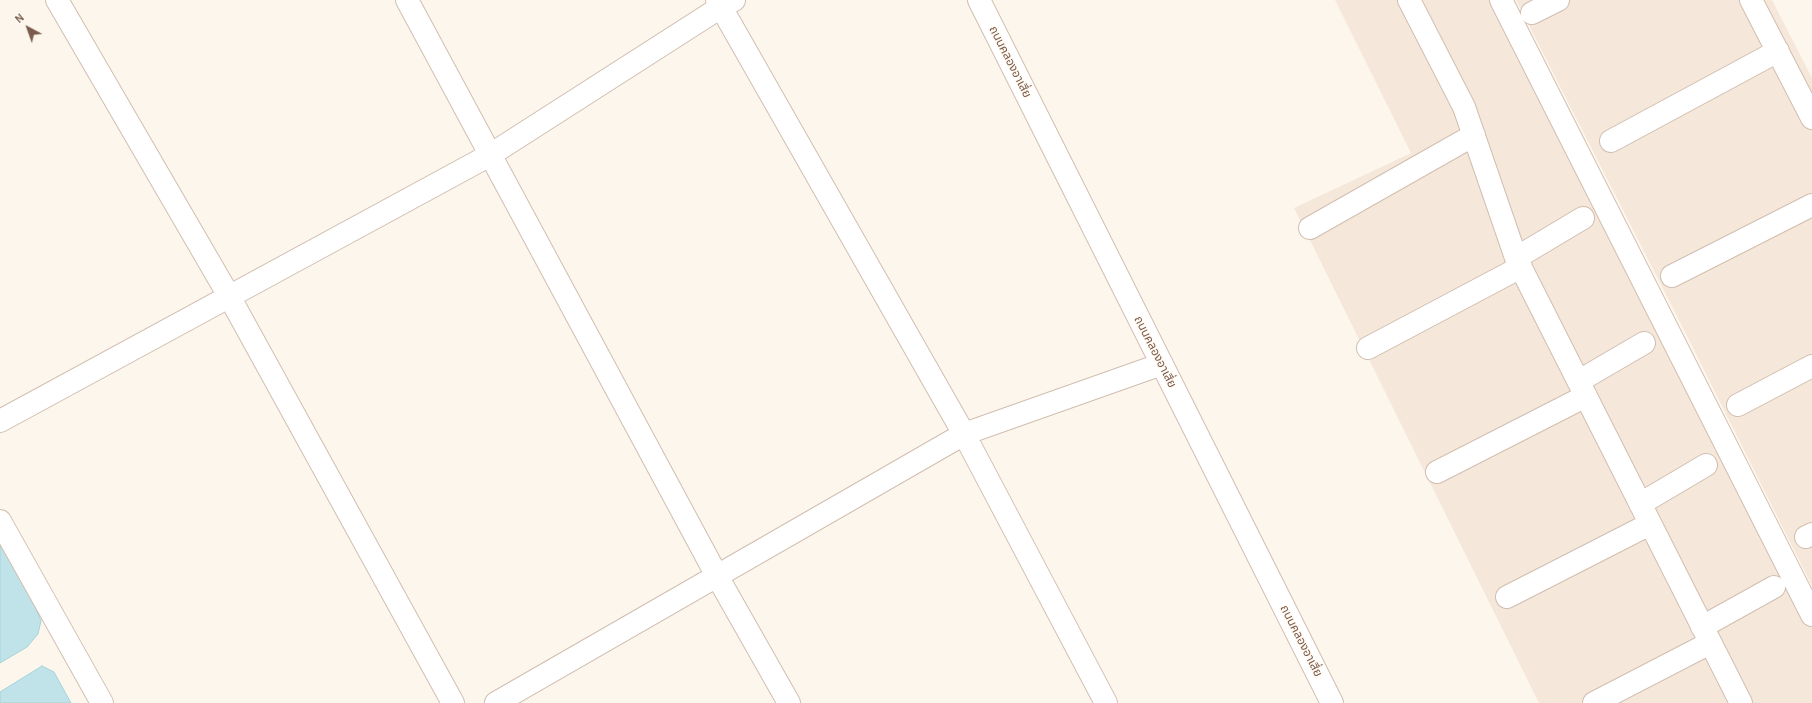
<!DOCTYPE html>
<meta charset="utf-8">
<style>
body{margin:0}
#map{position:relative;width:1812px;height:703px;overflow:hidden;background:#fdf6ec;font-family:Karla,sans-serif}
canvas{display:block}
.north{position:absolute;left:8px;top:8px;width:40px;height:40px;-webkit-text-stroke:3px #fffaf3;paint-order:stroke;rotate:319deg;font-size:11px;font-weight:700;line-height:16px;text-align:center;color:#7a5c4d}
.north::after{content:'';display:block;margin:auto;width:14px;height:18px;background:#7a5c4d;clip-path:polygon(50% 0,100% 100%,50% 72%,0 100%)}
</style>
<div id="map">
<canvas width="1812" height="703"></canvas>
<div class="north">N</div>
</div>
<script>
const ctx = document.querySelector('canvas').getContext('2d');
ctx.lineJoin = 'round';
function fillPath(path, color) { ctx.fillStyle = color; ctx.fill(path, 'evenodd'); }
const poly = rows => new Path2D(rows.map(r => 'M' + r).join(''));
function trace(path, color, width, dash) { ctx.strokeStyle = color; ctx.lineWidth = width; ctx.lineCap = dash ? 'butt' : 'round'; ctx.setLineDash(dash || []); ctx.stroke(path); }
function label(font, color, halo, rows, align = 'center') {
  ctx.font = font + ' Karla,"Noto Sans Thai",sans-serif'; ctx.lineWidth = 3; ctx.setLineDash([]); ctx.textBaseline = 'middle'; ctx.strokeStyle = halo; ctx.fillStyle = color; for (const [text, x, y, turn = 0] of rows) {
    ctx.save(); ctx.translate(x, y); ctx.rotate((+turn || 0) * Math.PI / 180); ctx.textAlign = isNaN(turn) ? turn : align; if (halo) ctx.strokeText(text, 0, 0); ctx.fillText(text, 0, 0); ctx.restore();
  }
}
const residential = poly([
 [1335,0,1492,0,1812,625,1812,703,1539,703,1294,208,1411,153],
 [1516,0,1772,0,1812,78,1812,586,1685,332]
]);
const water = poly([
 [0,541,34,603,41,621,38,634,27,647,0,663,0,541],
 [42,666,54,672,71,703,0,703,0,692,42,666]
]);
const minor = poly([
 [57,0,229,296,453,703],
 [407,0,717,576,789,703],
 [717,0,964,434,1106,703],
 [979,0,1332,703],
 [1409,0,1464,107,1516,258,1741,703],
 [1501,0,1812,615],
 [1751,0,1812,118],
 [1532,13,1558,0],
 [1611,141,1778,51],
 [1310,228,1474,135],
 [1516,258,1583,218],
 [1672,276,1812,205],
 [1368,348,1521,267],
 [1579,381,1644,343],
 [1738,405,1812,366],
 [0,421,490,155,721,7,734,0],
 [1437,472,1586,396],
 [1640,504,1706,465],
 [0,521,102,703],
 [1806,537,1812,534],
 [1507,597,1650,524],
 [1702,627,1774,587],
 [496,703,964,434,1162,364],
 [1594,703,1710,643]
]);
const streetNames = [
 ["ถนนคลองอาเสี่ย",1010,62,63],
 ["ถนนคลองอาเสี่ย",1155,352,63],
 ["ถนนคลองอาเสี่ย",1301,641,63]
];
fillPath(residential, '#f5e8da');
fillPath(water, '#bfe3e8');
trace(water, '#a5d3da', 1);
trace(minor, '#d1beb0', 24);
trace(minor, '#fff', 22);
label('12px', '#7a5c4d', '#fffaf3', streetNames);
</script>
